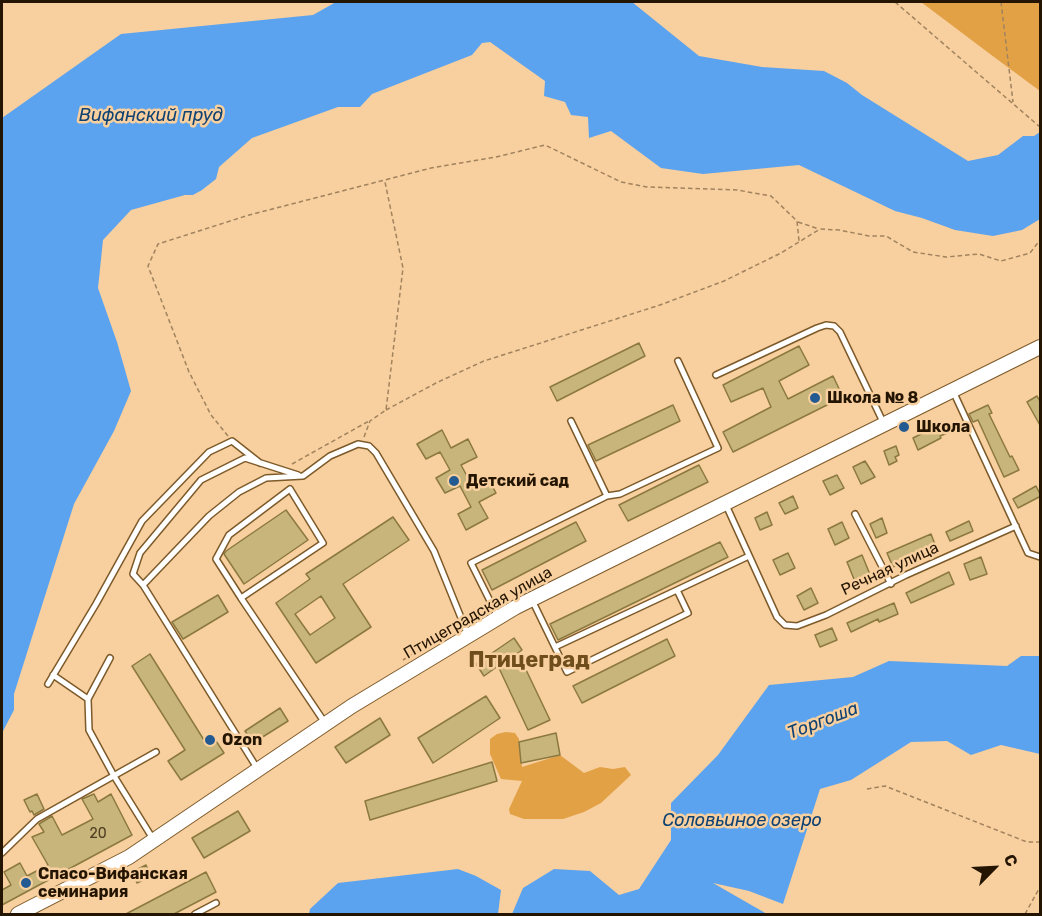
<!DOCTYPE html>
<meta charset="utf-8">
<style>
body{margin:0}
#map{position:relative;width:1042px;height:916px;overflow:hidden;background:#f8cf9e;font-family:Rubik,sans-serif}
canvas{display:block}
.frame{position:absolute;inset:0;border:3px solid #241503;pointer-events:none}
.north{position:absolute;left:964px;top:838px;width:60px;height:60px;-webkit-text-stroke:4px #f8cf9e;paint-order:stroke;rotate:66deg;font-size:16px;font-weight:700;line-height:24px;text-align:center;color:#241503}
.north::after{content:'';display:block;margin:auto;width:21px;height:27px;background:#241503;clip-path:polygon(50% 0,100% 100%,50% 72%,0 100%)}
</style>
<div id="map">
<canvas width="1042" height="916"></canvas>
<div class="frame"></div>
<div class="north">С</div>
</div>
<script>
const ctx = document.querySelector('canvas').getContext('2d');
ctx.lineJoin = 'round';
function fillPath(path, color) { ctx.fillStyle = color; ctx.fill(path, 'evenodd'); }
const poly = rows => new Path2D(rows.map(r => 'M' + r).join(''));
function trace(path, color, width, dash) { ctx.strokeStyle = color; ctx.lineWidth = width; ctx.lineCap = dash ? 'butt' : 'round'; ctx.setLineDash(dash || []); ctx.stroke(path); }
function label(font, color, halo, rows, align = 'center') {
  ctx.font = font + ' Rubik,sans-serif'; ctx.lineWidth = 5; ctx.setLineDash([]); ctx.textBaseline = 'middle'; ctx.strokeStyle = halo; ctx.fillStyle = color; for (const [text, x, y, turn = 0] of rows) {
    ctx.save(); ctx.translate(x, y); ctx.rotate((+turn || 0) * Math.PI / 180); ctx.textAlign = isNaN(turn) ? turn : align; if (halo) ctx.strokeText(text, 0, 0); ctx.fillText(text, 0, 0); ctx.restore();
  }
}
const green = poly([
 [921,2,1040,2,1040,91,990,54],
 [506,732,515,733,519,739,522,767,560,755,584,773,600,767,613,769,625,767,631,775,601,803,584,812,563,819,524,819,510,814,509,809,522,781,501,779,490,754,490,739,497,734]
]);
const water = poly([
 [336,2,632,2,699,56,762,67,824,71,847,83,862,95,968,161,998,155,1023,136,1034,136,1040,132,1040,219,1022,230,993,236,955,230,922,218,895,211,799,165,703,174,661,168,611,131,589,138,588,117,571,115,565,102,544,96,545,81,490,42,482,43,472,55,372,94,360,107,338,107,252,138,219,167,216,179,202,190,193,195,185,195,131,210,103,240,98,288,117,342,131,391,114,431,74,504,14,694,14,710,2,733,2,118,121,34,313,15],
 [1021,656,1040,656,1040,754,1001,745,971,755,947,741,911,742,851,780,820,789,783,904,749,891,713,883,767,914,512,914,523,888,554,869,590,871,619,895,639,889,671,840,671,803,718,755,769,685,853,677,889,661,1007,666],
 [458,869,476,876,501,890,498,914,309,914,310,909,338,883]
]);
const building = poly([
 [639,343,645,356,557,401,550,387,639,343],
 [799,346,809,365,779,381,788,399,833,376,843,397,733,452,723,432,771,407,763,388,731,402,723,385,799,346],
 [1037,396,1041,403,1041,427,1027,402,1037,396],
 [673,405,680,421,596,461,588,445,673,405],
 [988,405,992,413,989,414,1010,457,1012,456,1019,470,1004,477,978,420,973,422,969,414,988,405],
 [945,422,950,432,940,436,941,438,918,450,913,438,945,422],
 [442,430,451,448,468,439,477,457,461,465,472,485,487,476,496,493,479,502,488,518,466,530,458,514,471,507,460,486,445,493,436,478,450,470,440,452,426,459,417,444,442,430],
 [896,446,899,455,895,457,897,461,889,465,884,451,896,446],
 [865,461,875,477,861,484,853,467,865,461],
 [699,465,708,482,628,521,619,505,699,465],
 [837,475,844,488,830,495,823,481,837,475],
 [1036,486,1041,496,1018,508,1013,499,1036,486],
 [793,496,798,508,785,514,779,503,793,496],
 [286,510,308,540,244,584,224,554,226,551,286,510],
 [767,512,772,525,760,530,755,518,767,512],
 [393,517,409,540,343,584,371,627,316,663,276,603,310,579,306,574,393,517],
 [321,596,335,618,310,635,295,614,321,596],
 [882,518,887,533,876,538,870,524,882,518],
 [969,521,973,531,950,541,946,532,969,521],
 [576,522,586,541,492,590,482,570,576,522],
 [842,522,849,538,835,545,828,529,842,522],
 [931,534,936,547,893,567,887,553,931,534],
 [720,542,728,557,558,640,550,624,720,542],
 [788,553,795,568,780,575,773,560,788,553],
 [862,555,871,577,856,584,847,562,862,555],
 [981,557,987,574,970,580,964,564,981,557],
 [949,572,954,584,911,603,906,593,949,572],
 [811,588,818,603,804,610,797,596,811,588],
 [218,595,228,612,183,639,172,622,218,595],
 [894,603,898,614,879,622,878,619,851,632,847,623,894,603],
 [832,628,837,640,820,647,815,635,832,628],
 [514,638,522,650,518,653,550,720,528,730,498,666,484,676,476,664,514,638],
 [667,639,675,656,582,703,573,686,667,639],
 [150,654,204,740,212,735,224,753,181,780,168,761,185,750,132,666,150,654],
 [486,696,500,718,433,763,418,738,486,696],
 [280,708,288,721,253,743,245,731,280,708],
 [380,718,390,735,346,763,335,747,380,718],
 [556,733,560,755,521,763,519,742,556,733],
 [492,762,497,781,370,820,365,801,492,762],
 [37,794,44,809,34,815,32,811,30,812,24,800,37,794],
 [94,794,98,802,111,794,132,835,2,905,2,890,11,885,4,872,20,863,27,876,48,865,32,837,44,832,39,824,52,816,62,835,93,819,82,799,94,794],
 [238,811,250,831,204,858,192,838,238,811],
 [146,865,151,876,137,883,132,872,146,865],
 [206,872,216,892,172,915,124,915,206,872]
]);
const path = poly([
 [895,2,1040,127],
 [1001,2,1013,102],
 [798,222,819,229],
 [386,410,436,383,484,361,660,305,724,281,781,253,820,229,839,230,869,236,886,236,913,252,946,257,979,254,1001,261,1030,253,1040,240],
 [228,436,211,415,189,372,148,266,158,244,249,215,431,168,496,157,545,145,621,182,647,187,737,190,771,196,797,221,799,241],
 [364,437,370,421,386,410,403,268,385,182],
 [292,464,369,421],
 [403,660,457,626],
 [867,789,885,786,1027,842,1040,842],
 [1025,914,1040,887]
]);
const service = poly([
 [716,375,817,328,826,325,834,326,840,332,884,424],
 [953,391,1028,553,1040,557],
 [571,421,607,496],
 [726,505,777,617,785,625,797,626,826,615,906,575,1016,526],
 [855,514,891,584],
 [143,585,133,574,140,553,201,480,245,458,298,475],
 [677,590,749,556],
 [241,598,216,559,229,535,290,489,323,543,241,598,325,723],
 [532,600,567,672,688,613,677,590,555,647],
 [498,617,471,563,607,496,620,494,718,448,678,361],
 [110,658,88,699,89,730,114,776,153,839],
 [53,675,88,699],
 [48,684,96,604,142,521,209,452,232,441,260,463],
 [257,768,143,585,209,516,239,492,266,478,303,476,330,456,358,444,369,446,376,453,434,551,468,635],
 [2,853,37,819,156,752],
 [195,914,216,903]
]);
const tertiary = poly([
 [18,914,129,857,352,706,516,607,1040,347]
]);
const markers = [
 [815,398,6,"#235a92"],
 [904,427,6,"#235a92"],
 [454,481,6,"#235a92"],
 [210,740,6,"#235a92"],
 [26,883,6,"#235a92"]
];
const numberNames = [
 ["20",98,834]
];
const poiNames = [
 ["Школа № 8",827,398],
 ["Школа",916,427],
 ["Детский сад",466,481],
 ["Ozon",222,740],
 ["Спасо-Вифанская",38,874],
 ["семинария",38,892]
];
const streetNames = [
 ["Речная улица",890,569,-25],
 ["Птицеградская улица",478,613,-30]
];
const waterNames = [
 ["Вифанский пруд",151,116],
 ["Торгоша",823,721,-21],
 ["Соловьиное озеро",742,821]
];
const districtNames = [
 ["Птицеград",529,661]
];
fillPath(green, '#e3a146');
fillPath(water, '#5ba3ef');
fillPath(building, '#c8b57b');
trace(building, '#8b7940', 1.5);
trace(service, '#7d5a2a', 8);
trace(tertiary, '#7d5a2a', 16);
trace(path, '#a1835e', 1.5, [4.5, 3]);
trace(service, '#fff', 5);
trace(tertiary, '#fff', 14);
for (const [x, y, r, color] of markers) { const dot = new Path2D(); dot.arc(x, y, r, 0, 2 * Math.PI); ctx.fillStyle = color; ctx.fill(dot); trace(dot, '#f8cf9e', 2); }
label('14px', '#4d3d21', null, numberNames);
label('bold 16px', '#241503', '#f8cf9e', poiNames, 'left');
label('16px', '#241503', '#f8cf9e', streetNames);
label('italic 18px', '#0f4272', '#f8cf9e', waterNames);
label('bold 22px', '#704d1d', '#f8cf9e', districtNames);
</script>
